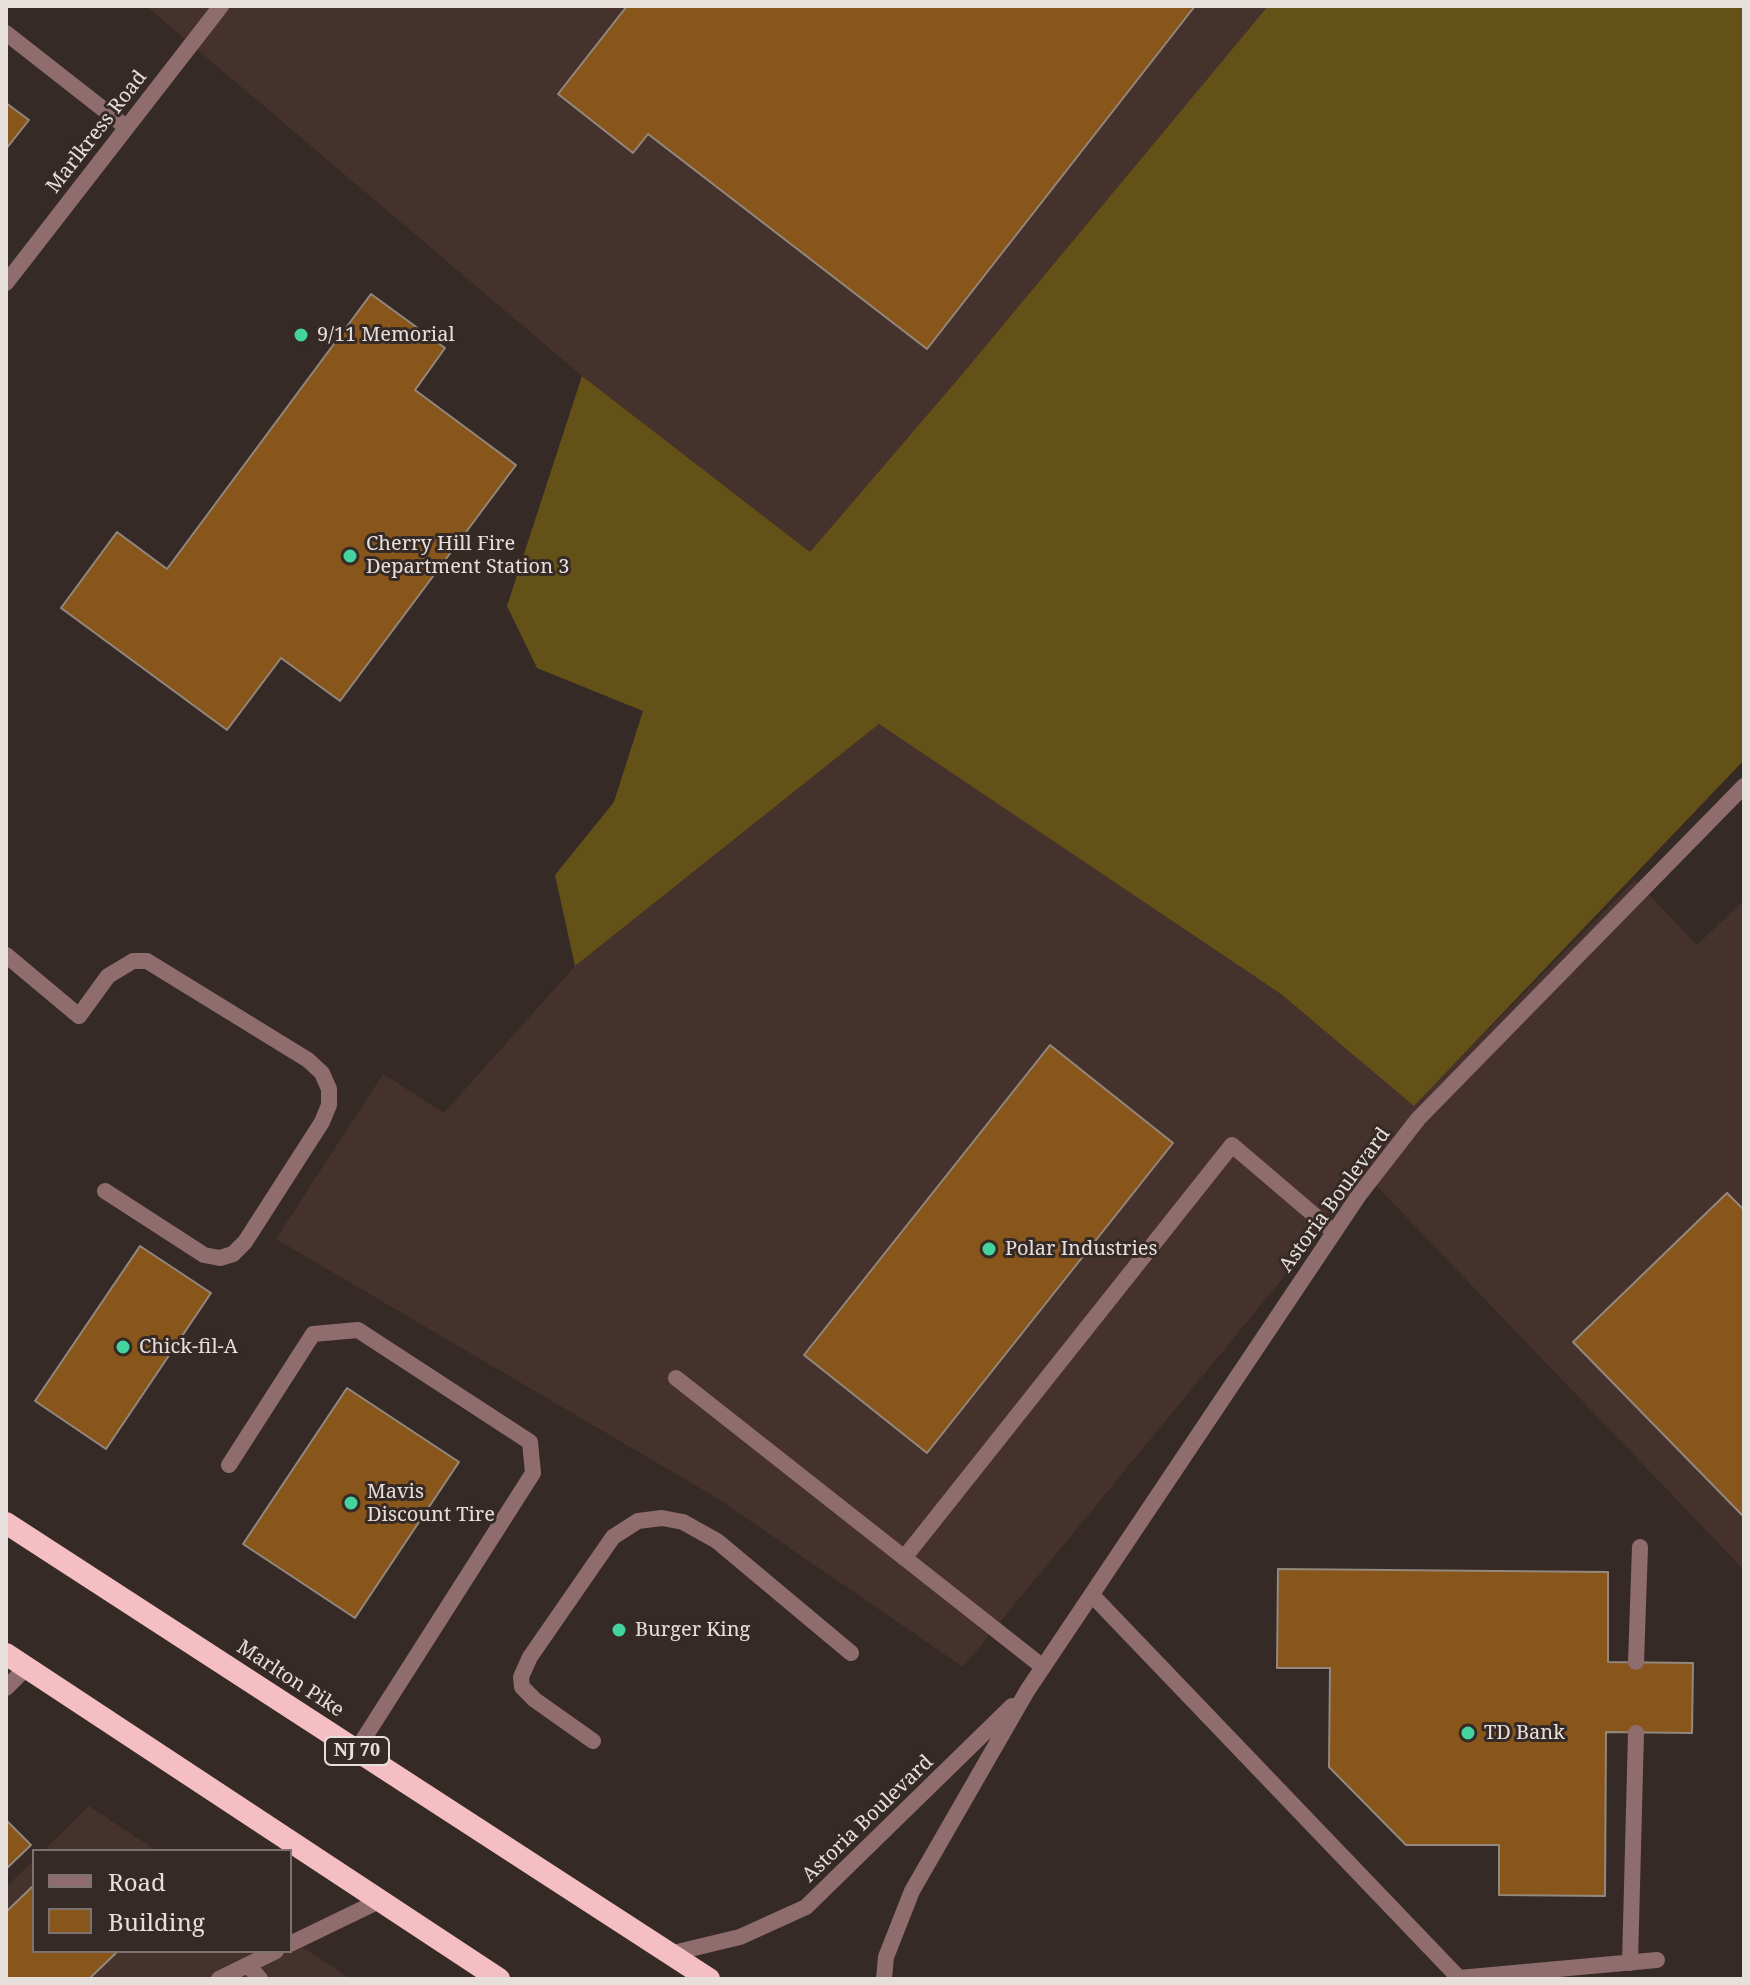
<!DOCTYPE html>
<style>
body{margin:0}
#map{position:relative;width:1750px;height:1985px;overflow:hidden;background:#362a26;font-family:"Noto Serif",serif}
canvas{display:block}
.frame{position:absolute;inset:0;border:8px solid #e7dfdc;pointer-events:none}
.legend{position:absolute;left:32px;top:1849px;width:260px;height:104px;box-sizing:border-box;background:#362a26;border:2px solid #7d726f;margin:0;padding:10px 14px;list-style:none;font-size:24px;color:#e7dfdc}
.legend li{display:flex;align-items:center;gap:16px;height:40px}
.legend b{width:40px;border:2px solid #7d726f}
</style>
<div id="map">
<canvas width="1750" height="1985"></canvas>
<div class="frame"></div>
<ul class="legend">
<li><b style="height:10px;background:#8f6c6e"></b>Road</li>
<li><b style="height:22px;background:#88551b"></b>Building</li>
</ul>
</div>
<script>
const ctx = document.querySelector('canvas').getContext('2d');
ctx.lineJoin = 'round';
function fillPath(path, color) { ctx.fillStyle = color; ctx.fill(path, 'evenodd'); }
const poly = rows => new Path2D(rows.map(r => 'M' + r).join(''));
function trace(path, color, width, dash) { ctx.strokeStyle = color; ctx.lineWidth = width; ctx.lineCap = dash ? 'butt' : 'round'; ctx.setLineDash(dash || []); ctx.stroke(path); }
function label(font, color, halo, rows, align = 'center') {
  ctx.font = font + ' "Noto Serif",serif'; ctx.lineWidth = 6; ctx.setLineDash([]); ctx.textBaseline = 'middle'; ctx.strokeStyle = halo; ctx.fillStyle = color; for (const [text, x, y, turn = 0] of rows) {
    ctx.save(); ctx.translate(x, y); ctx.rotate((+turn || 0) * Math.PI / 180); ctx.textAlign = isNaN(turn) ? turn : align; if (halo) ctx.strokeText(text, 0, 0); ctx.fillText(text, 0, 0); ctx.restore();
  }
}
const built = poly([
 [146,6,1268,6,964,372,810,552,582,376],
 [879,724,1281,994,1414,1105,1635,880,1697,945,1744,900,1744,1570,1367,1176,963,1667,717,1498,276,1239,383,1074,444,1113,575,966],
 [89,1806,157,1851,43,1851],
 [34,1860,34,1951,290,1951,290,1939,351,1979,6,1979,6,1887]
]);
const forest = poly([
 [1268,6,1744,6,1744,760,1414,1106,1281,994,879,724,575,966,555,875,614,802,643,711,537,668,507,606,582,376,810,552,964,372]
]);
const building = poly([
 [627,6,1195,6,927,349,648,134,633,153,558,94,627,6],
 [6,103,29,120,6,149,6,103],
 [371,294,445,348,415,390,516,465,340,701,281,658,227,730,61,608,117,532,167,569,371,294],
 [1050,1045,1173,1143,927,1453,804,1355,1050,1045],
 [1727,1193,1744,1210,1744,1517,1573,1342,1727,1193],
 [140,1246,211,1293,106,1449,35,1401,140,1246],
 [347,1388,459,1462,355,1618,243,1544,347,1388],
 [1278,1569,1608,1572,1608,1662,1693,1663,1692,1733,1606,1732,1605,1896,1499,1895,1499,1845,1406,1845,1329,1767,1330,1668,1277,1668,1278,1569],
 [6,1820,31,1845,6,1869,6,1820],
 [34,1885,34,1951,118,1951,89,1979,6,1979,6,1912,34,1885]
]);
const service = poly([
 [6,33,126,127],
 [6,955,79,1016,108,976,133,961,147,961,308,1060,322,1073,329,1089,329,1105,322,1122,245,1242,233,1254,220,1258,204,1255,105,1191],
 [676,1378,1043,1667],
 [229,1465,313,1334,358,1330,530,1442,533,1473,356,1751],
 [904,1558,1232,1145,1334,1232],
 [1092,1595,1459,1978,1657,1960],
 [1636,1662,1640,1547],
 [6,1688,26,1668],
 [593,1741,535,1700,522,1687,521,1677,530,1657,613,1537,638,1521,662,1518,683,1522,717,1541,851,1653],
 [290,1944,379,1901],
 [1630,1963,1636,1733],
 [248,1965,260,1979],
 [219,1979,276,1951]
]);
const minor = poly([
 [669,1954,740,1937,806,1907,1012,1706],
 [884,1979,886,1957,912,1891,1027,1691,1359,1195,1418,1119,1744,786]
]);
const tertiary = poly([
 [6,283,221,6]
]);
const trunk = poly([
 [6,1523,709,1979],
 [6,1654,499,1979]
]);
const markers = [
 [301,335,8,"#44d49f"],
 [350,556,8,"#44d49f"],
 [989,1249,8,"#44d49f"],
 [123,1347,8,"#44d49f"],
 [351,1503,8,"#44d49f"],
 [619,1630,8,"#44d49f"],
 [1468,1733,8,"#44d49f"]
];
const shields = [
 [357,1751,64]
];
const shieldNames = [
 ["NJ 70",357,1751]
];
const streetNames = [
 ["Marlkress Road",97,132,-52],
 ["Astoria Boulevard",1335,1200,-54],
 ["Marlton Pike",290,1679,33],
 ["Astoria Boulevard",868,1819,-44]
];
const poiNames = [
 ["9/11 Memorial",317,335],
 ["Cherry Hill Fire",366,544],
 ["Department Station 3",366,567],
 ["Polar Industries",1005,1249],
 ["Chick-fil-A",139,1347],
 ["Mavis",367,1492],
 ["Discount Tire",367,1515],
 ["Burger King",635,1630],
 ["TD Bank",1484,1733]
];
fillPath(built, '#45322c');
fillPath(forest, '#645117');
fillPath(building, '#88551b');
trace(building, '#93887e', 2);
trace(service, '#8f6c6e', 16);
trace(minor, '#8f6c6e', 16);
trace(tertiary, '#8f6c6e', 16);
trace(trunk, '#f4bec2', 22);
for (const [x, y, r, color] of markers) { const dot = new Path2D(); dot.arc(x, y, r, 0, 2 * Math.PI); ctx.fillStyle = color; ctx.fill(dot); trace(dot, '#362a26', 3); }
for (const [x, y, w] of shields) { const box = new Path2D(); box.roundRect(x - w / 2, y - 14, w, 28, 6); ctx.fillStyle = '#362a26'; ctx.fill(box); trace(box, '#e7dfdc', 2); }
label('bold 18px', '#e7dfdc', null, shieldNames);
label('20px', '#e7dfdc', '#362a26', streetNames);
label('20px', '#e7dfdc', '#362a26', poiNames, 'left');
</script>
